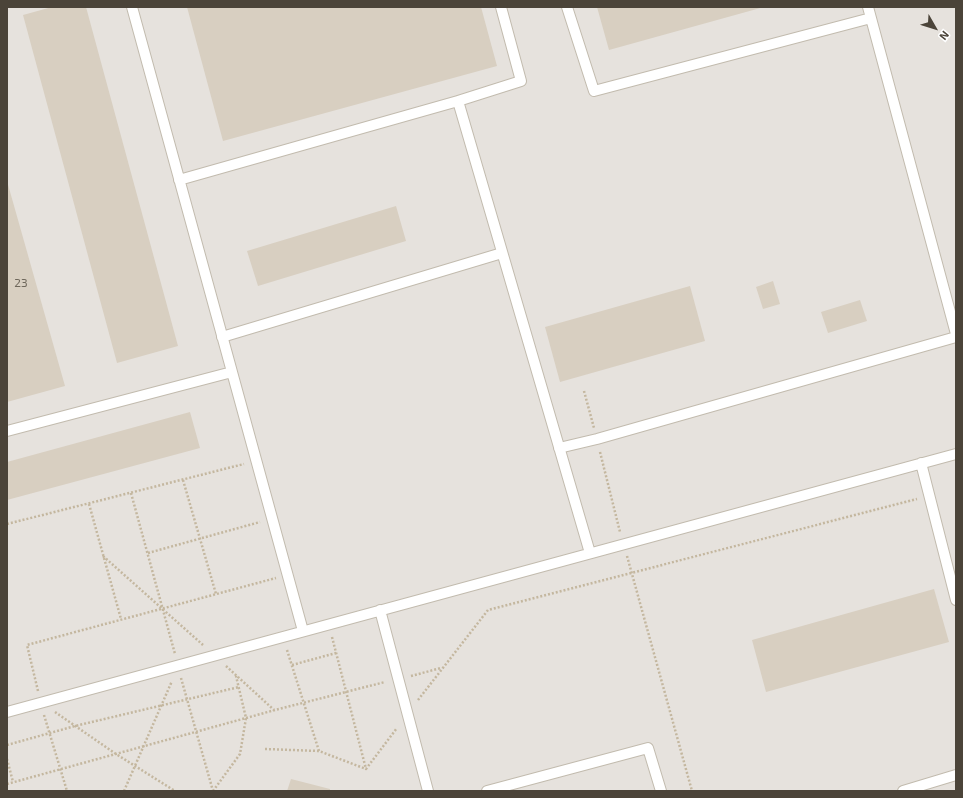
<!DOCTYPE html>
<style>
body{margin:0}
#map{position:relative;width:963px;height:798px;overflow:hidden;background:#f6f3ec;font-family:"Exo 2",sans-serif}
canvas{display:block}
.frame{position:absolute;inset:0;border:8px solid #4b4439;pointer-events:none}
.north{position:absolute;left:915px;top:8px;width:40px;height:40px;-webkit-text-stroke:3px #fff;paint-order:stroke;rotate:129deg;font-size:11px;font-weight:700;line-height:16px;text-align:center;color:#4b4439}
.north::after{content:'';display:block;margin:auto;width:14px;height:18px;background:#4b4439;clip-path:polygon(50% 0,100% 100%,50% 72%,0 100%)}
</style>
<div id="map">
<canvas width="963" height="798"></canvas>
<div class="frame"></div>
<div class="north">N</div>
</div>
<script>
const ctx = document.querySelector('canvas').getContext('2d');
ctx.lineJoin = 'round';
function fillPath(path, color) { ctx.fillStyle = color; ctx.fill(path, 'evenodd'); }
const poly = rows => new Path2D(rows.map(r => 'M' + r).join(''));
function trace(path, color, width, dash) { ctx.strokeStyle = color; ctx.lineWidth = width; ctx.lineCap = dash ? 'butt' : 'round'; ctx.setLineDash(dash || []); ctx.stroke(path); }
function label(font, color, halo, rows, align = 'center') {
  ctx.font = font + ' "Exo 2",sans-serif'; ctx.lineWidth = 3.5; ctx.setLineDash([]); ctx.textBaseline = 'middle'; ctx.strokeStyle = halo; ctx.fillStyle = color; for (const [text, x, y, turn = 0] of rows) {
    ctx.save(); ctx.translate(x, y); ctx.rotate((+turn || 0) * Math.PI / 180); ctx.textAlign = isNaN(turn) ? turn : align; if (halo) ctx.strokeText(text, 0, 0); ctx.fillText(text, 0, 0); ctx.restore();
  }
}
const industrial = poly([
 [7,7,956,7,956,791,7,791]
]);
const building = poly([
 [52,7,86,7,178,346,117,363,23,15],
 [187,7,481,7,497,66,223,141],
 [597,7,764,7,609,50],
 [7,181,65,386,7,402],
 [396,206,406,241,258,286,247,251],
 [773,281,780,304,763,309,756,287],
 [690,286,705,341,560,382,545,327],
 [860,300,867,321,828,333,821,312],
 [190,412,200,448,7,500,7,462],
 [934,589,949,642,766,692,752,640],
 [291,779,330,789,330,791,287,791]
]);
const path = poly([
 [584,391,594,428],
 [600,452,620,532],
 [183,480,216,594],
 [131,493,175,654],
 [89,504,121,619],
 [7,524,244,464],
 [148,553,260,522],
 [103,556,203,645],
 [627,556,692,791],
 [332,637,366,769,397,728],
 [287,650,319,751],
 [292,665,336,653],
 [226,666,274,710],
 [411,676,441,668],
 [181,678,213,791],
 [38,691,27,645,276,578],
 [418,700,488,610,917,499],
 [55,712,116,754,175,791],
 [44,715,67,791],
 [7,745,75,726,239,687],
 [265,749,319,751,366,769],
 [7,759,13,782],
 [7,784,275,710,385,682],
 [124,791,172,681],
 [213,791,240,754,246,718,236,676]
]);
const lane = poly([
 [132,7,303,631],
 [567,7,594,91,871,18],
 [868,7,956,334],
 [458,101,521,81,501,7],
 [179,180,458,101,590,553],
 [222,337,502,253],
 [7,431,232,372],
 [559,448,597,439,956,337],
 [921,463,956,600],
 [380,610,428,791],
 [7,712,956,454],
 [487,791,648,748,661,791],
 [903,791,956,775]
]);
const numberNames = [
 ["23",21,283]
];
fillPath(industrial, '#e6e2dd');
fillPath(building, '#d8cfc1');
trace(lane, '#c2bbae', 12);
trace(path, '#c4b79f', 2.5, [2, 2]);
trace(lane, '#fff', 10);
label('12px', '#6e675b', null, numberNames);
</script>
